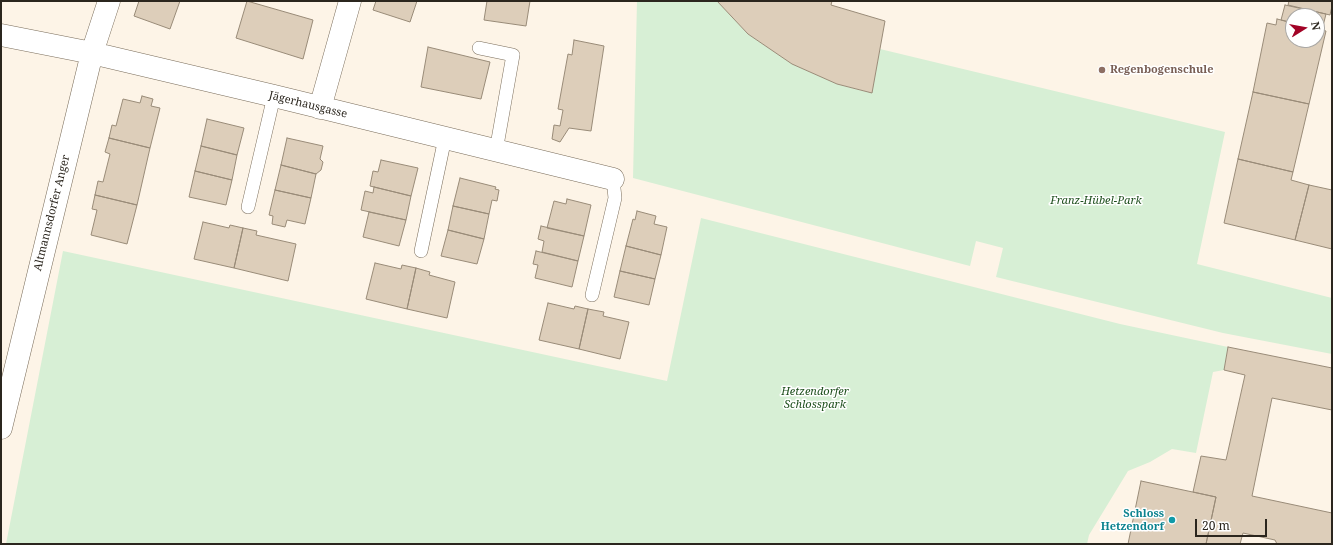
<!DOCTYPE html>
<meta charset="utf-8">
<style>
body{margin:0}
#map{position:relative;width:1333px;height:545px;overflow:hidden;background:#fdf4e7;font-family:"Noto Serif",serif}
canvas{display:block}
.frame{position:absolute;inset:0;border:2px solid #2b261e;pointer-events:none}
.north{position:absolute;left:1285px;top:8px;width:40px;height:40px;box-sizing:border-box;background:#fff;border:1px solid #aaa8a5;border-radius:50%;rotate:79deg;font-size:11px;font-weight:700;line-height:16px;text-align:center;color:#2b261e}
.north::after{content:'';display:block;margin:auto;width:14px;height:18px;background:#a20326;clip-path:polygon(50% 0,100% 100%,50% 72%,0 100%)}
.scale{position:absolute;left:1195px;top:519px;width:72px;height:18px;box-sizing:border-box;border:2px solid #2b261e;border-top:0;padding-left:5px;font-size:12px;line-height:14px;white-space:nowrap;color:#2b261e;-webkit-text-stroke:3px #fff;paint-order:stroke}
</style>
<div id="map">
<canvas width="1333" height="545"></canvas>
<div class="frame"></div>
<div class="north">N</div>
<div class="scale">20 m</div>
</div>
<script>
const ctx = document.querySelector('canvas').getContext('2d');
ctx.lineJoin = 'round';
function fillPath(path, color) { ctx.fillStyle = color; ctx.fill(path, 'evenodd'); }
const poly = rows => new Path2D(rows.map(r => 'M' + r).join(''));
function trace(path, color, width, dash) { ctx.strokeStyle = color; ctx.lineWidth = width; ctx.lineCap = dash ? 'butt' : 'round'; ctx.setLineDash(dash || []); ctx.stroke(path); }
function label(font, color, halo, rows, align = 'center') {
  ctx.font = font + ' "Noto Serif",serif'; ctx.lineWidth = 3; ctx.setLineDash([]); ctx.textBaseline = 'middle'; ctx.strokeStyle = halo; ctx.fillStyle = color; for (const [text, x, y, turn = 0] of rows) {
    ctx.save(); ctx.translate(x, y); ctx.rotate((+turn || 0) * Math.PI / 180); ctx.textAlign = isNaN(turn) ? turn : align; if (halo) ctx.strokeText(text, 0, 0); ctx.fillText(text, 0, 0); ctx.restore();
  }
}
const green = poly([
 [637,1,717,1,748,34,792,64,837,84,863,91,872,92,880,49,1225,132,1197,264,1332,298,1332,354,1223,333,996,277,1003,248,976,241,970,266,633,178],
 [701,218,1120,324,1228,347,1224,370,1213,372,1196,453,1172,449,1150,462,1128,471,1089,535,1087,544,6,544,63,251,667,381]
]);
const building = poly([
 [139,1,180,1,170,29,134,16,139,1],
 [247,1,313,20,303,59,236,38,247,1],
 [376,1,417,1,410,22,373,10,376,1],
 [487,1,530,1,526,26,484,20,487,1],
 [717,1,832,1,831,5,885,21,872,93,837,84,792,64,748,34,717,1],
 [1289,1,1332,1,1332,6,1330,15,1288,5,1289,1],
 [1285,5,1326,14,1322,30,1317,29,1317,16,1293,16,1293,23,1281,20,1285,5],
 [1277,19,1293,23,1293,40,1317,40,1317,29,1326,31,1309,104,1253,92,1267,23,1276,25,1277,19],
 [574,40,604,46,591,131,569,128,560,142,552,139,554,125,560,126,563,110,558,109,568,54,572,55,574,40],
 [428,47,490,62,481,99,421,87,428,47],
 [1253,92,1309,104,1293,172,1238,159,1253,92],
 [142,96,153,99,151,106,160,108,150,148,109,138,112,125,116,126,123,99,140,103,142,96],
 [207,119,244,128,237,155,201,146,207,119],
 [109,138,150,148,137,205,95,195,98,181,103,182,110,154,105,152,109,138],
 [287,138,323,146,320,159,323,162,321,170,316,174,281,165,287,138],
 [201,146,237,155,232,180,195,171,201,146],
 [1238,159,1293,172,1291,180,1309,185,1295,240,1224,223,1238,159],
 [381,160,418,168,411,196,370,186,373,171,378,172,381,160],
 [281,165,316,174,311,198,275,190,281,165],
 [195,171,232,180,226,205,189,197,195,171],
 [460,178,496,187,495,189,499,190,497,201,492,200,489,214,453,206,460,178],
 [1309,185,1332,190,1332,249,1295,240,1309,185],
 [374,187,411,196,406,220,361,210,365,191,373,193,374,187],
 [275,190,311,198,305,224,287,220,285,227,272,224,273,216,269,215,275,190],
 [95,195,137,205,127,244,91,235,97,210,92,209,95,195],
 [567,199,591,205,584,236,547,228,554,201,566,204,567,199],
 [453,206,489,214,484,239,448,230,453,206],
 [637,211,656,216,654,224,667,227,661,255,626,246,633,219,635,220,637,211],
 [369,212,406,220,399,246,363,237,369,212],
 [203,222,229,228,230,225,243,228,234,268,194,259,203,222],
 [541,226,584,236,578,261,542,252,544,241,538,239,541,226],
 [243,228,257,231,256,235,296,244,288,281,234,268,243,228],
 [448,230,484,239,477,264,441,256,448,230],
 [626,246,661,255,655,279,620,271,626,246],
 [536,251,578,261,572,287,535,278,538,265,533,264,536,251],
 [375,263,401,269,402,265,416,268,407,309,366,299,375,263],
 [416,268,430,272,429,275,455,282,447,318,407,309,416,268],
 [620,271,655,279,649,305,614,297,620,271],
 [548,303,574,309,575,306,588,309,579,349,539,340,548,303],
 [588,309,604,312,603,316,629,322,620,359,579,349,588,309],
 [1228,347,1332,368,1332,410,1272,398,1252,496,1332,513,1332,544,1277,544,1275,540,1243,533,1240,544,1206,544,1216,497,1193,492,1201,456,1226,460,1245,375,1224,370,1228,347],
 [1141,481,1216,497,1206,544,1128,544,1141,481]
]);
const service = poly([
 [479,48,513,55,496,151],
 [248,207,274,96],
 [421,251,445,138],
 [592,295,615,198,613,179]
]);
const minor = poly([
 [1,35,92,53,274,96,613,179],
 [320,108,350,1],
 [1,428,92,53,109,1]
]);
const markers = [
 [1102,70,4,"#8d6e63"],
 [1172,520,4,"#0f9aa8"]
];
const educationNames = [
 ["Regenbogenschule",1110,70]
];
const streetNames = [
 ["Jägerhausgasse",308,105,14],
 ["Altmannsdorfer Anger",52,213,-76]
];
const parkNames = [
 ["Franz-Hübel-Park",1096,201],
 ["Hetzendorfer",815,392],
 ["Schlosspark",815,405]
];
const cultureNames = [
 ["Schloss",1164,514],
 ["Hetzendorf",1164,527]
];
fillPath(green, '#d7efd5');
fillPath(building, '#ddceba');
trace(building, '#998b78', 1);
trace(service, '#7a6d5b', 14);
trace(minor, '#7a6d5b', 23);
trace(service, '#fff', 13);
trace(minor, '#fff', 22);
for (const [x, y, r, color] of markers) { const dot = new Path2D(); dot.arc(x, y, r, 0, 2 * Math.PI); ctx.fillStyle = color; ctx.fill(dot); trace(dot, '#fff', 1.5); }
label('bold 11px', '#785e54', '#fff', educationNames, 'left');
label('11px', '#2b261e', '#fff', streetNames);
label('italic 11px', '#1f501e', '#fff', parkNames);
label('bold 11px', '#0d838f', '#fff', cultureNames, 'right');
</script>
